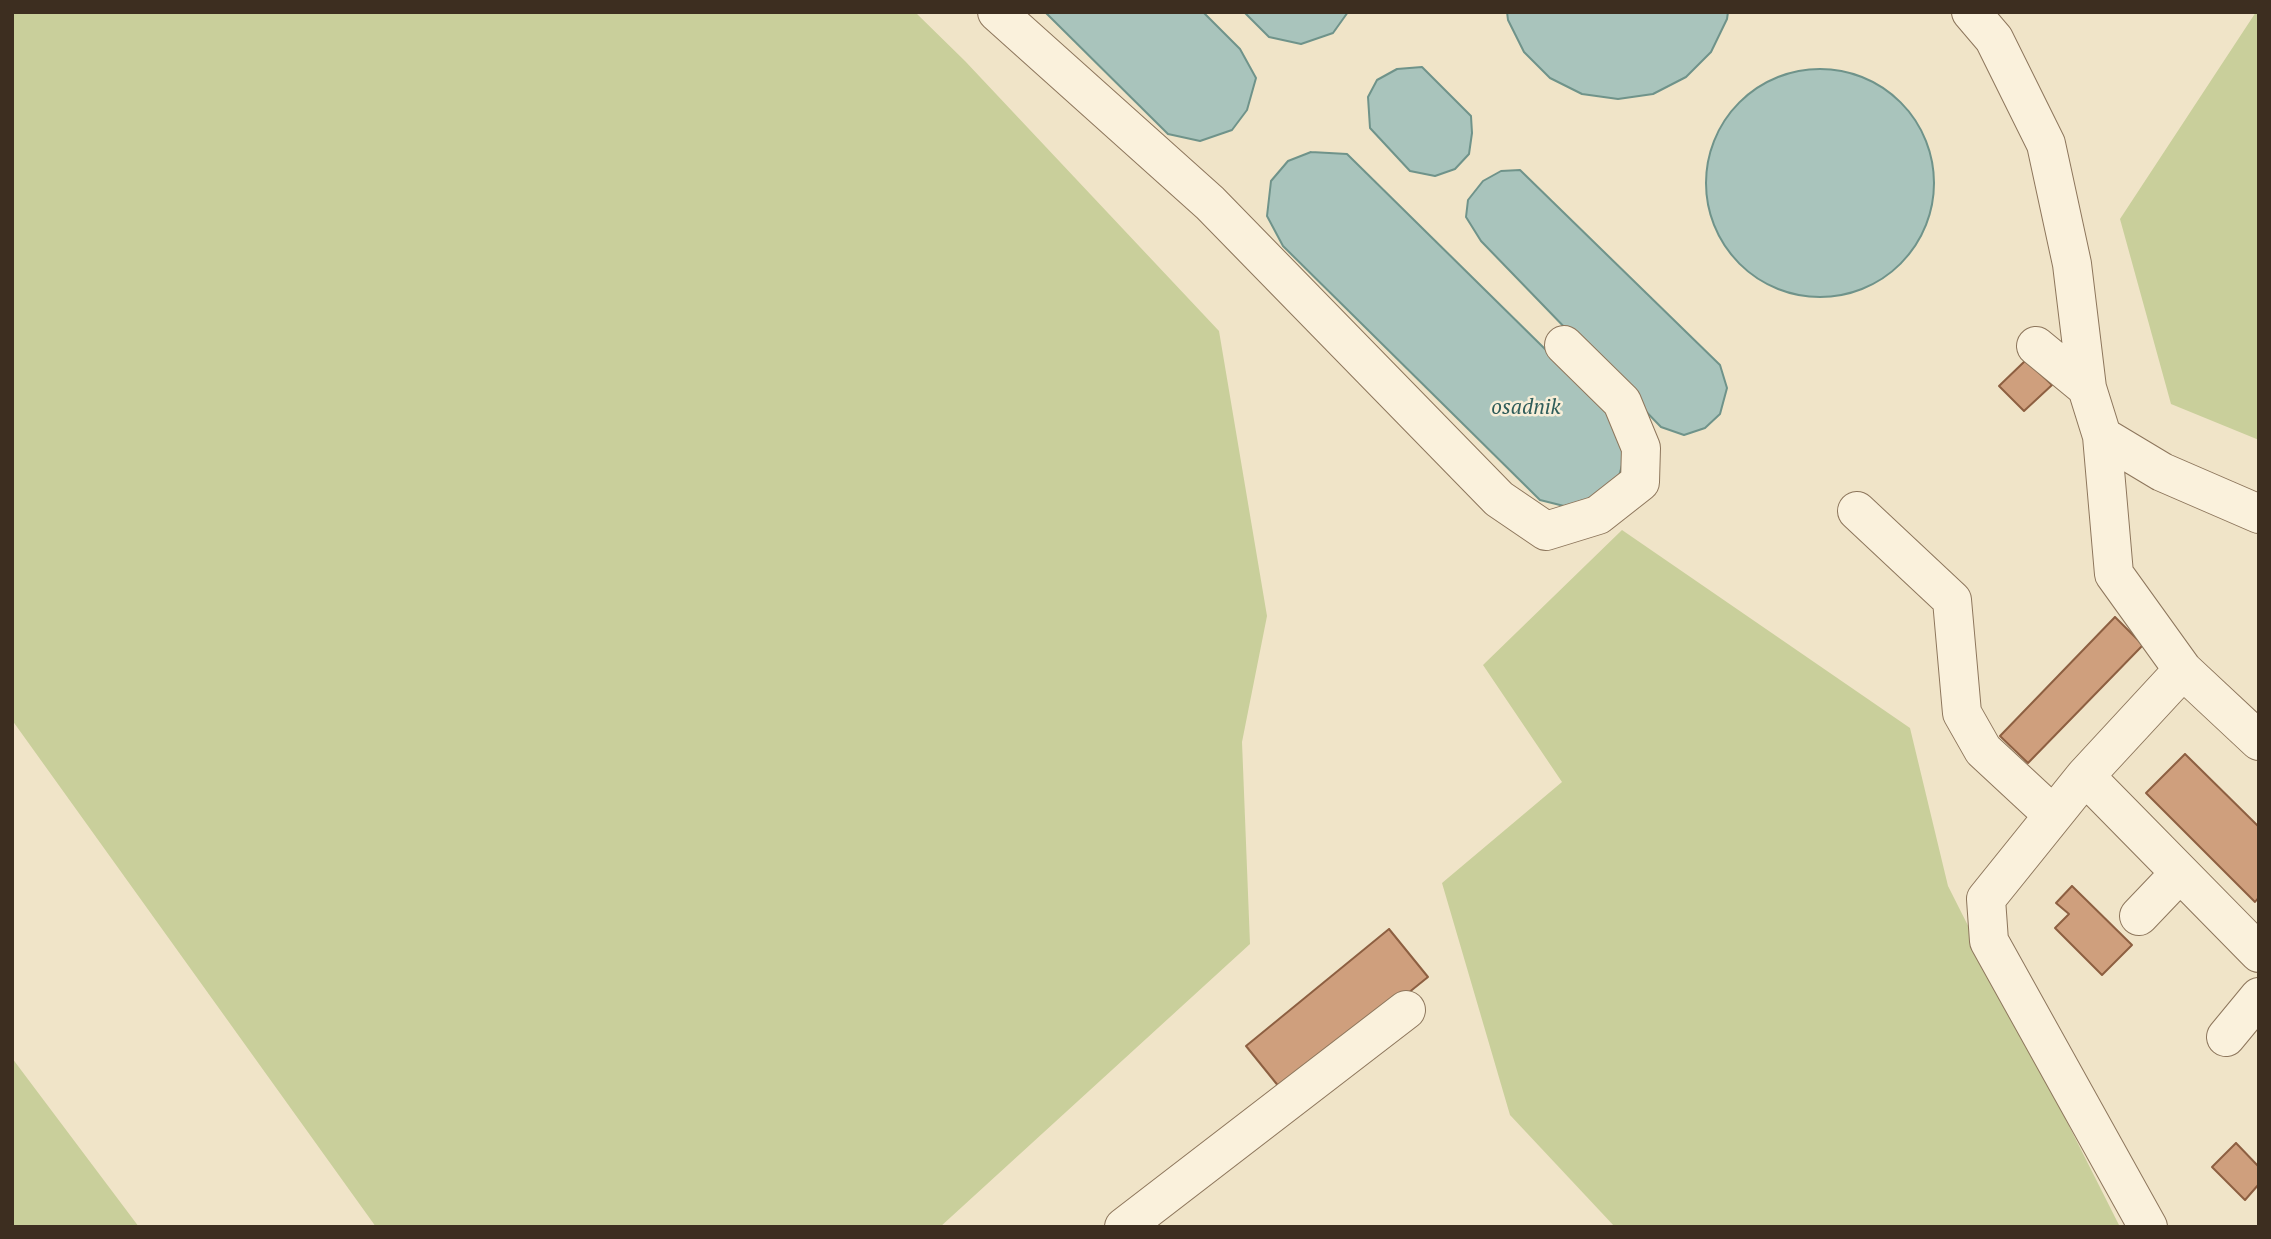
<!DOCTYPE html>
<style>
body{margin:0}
#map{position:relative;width:2271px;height:1239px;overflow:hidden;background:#f0e4c8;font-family:"PT Serif",serif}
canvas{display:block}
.frame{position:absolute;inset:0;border:14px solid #3d2e20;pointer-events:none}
</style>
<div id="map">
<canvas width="2271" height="1239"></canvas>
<div class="frame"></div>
</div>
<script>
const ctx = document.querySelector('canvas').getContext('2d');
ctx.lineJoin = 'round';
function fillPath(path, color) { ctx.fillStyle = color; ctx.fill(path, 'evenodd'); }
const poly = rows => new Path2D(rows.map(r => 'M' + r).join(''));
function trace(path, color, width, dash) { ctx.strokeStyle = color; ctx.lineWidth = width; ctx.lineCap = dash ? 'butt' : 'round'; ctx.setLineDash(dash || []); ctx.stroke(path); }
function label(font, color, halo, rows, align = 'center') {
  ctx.font = font + ' "PT Serif",serif'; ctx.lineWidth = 5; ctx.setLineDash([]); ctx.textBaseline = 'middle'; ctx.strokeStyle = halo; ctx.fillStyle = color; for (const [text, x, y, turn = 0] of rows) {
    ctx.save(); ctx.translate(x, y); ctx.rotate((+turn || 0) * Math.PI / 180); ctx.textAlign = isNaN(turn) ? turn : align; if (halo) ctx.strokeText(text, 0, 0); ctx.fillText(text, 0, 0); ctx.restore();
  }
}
const green = poly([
 [12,12,915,12,965,61,1219,331,1267,616,1242,742,1250,944,940,1227,376,1227,12,720],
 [2256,12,2259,12,2259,440,2171,404,2120,219],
 [1622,530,1910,728,1948,886,2120,1227,1615,1227,1510,1115,1442,883,1562,782,1483,665],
 [12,1058,139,1227,12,1227]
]);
const water = poly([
 [1045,12,1203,12,1240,49,1256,78,1247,110,1232,130,1200,141,1168,134,1045,12],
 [1244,12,1348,12,1333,33,1301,44,1269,37,1244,12],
 [1507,12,1728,12,1727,19,1711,52,1686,77,1653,94,1618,99,1582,94,1550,78,1524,52,1508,20,1507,12],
 [1422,67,1471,116,1472,133,1469,154,1455,169,1435,176,1410,171,1370,128,1368,97,1377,80,1397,69,1422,67],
 '1706 183a114 114 0 1 1 228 0a114 114 0 1 1-228 0Z',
 [1311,152,1347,154,1612,415,1628,444,1619,476,1604,496,1572,508,1540,500,1283,246,1267,216,1271,181,1288,161,1311,152],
 [1520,170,1720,365,1727,388,1720,414,1705,428,1684,435,1661,427,1481,241,1466,217,1468,200,1483,181,1501,171,1520,170]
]);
const building = poly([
 [2026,360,2052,385,2024,411,1999,386,2026,360],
 [2115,617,2143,645,2028,763,2000,736,2115,617],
 [2185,754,2259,827,2259,897,2255,902,2146,793,2185,754],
 [2072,886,2132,945,2102,975,2055,928,2069,914,2056,903,2072,886],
 [1389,929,1428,977,1284,1093,1246,1046,1389,929],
 [2236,1143,2259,1167,2259,1184,2245,1200,2212,1167,2236,1143]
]);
const minor = poly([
 [997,12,1210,203,1499,499,1546,531,1598,515,1640,482,1641,448,1622,402,1564,345],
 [1971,12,1994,39,2046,144,2072,264,2087,388,2102,436,2114,574,2183,670,2259,741],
 [2036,346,2087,388],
 [2102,436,2162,472,2259,514],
 [1857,511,1952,600,1962,713,1983,750,2053,815],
 [2183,670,2085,776,2259,953],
 [2085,776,1986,899,1989,941,2148,1227],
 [2139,916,2180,873],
 [2226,1037,2259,997],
 [1124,1227,1406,1010]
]);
const waterNames = [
 ["osadnik",1526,408]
];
fillPath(green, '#c9cf9b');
fillPath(water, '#a9c4bc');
trace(water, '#6f938a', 2);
fillPath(building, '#cf9f7d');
trace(building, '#8d5f41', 2);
trace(minor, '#8d765c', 40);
trace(minor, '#faf1dc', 38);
label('italic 21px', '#2f5d5a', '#f7eed8', waterNames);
</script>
